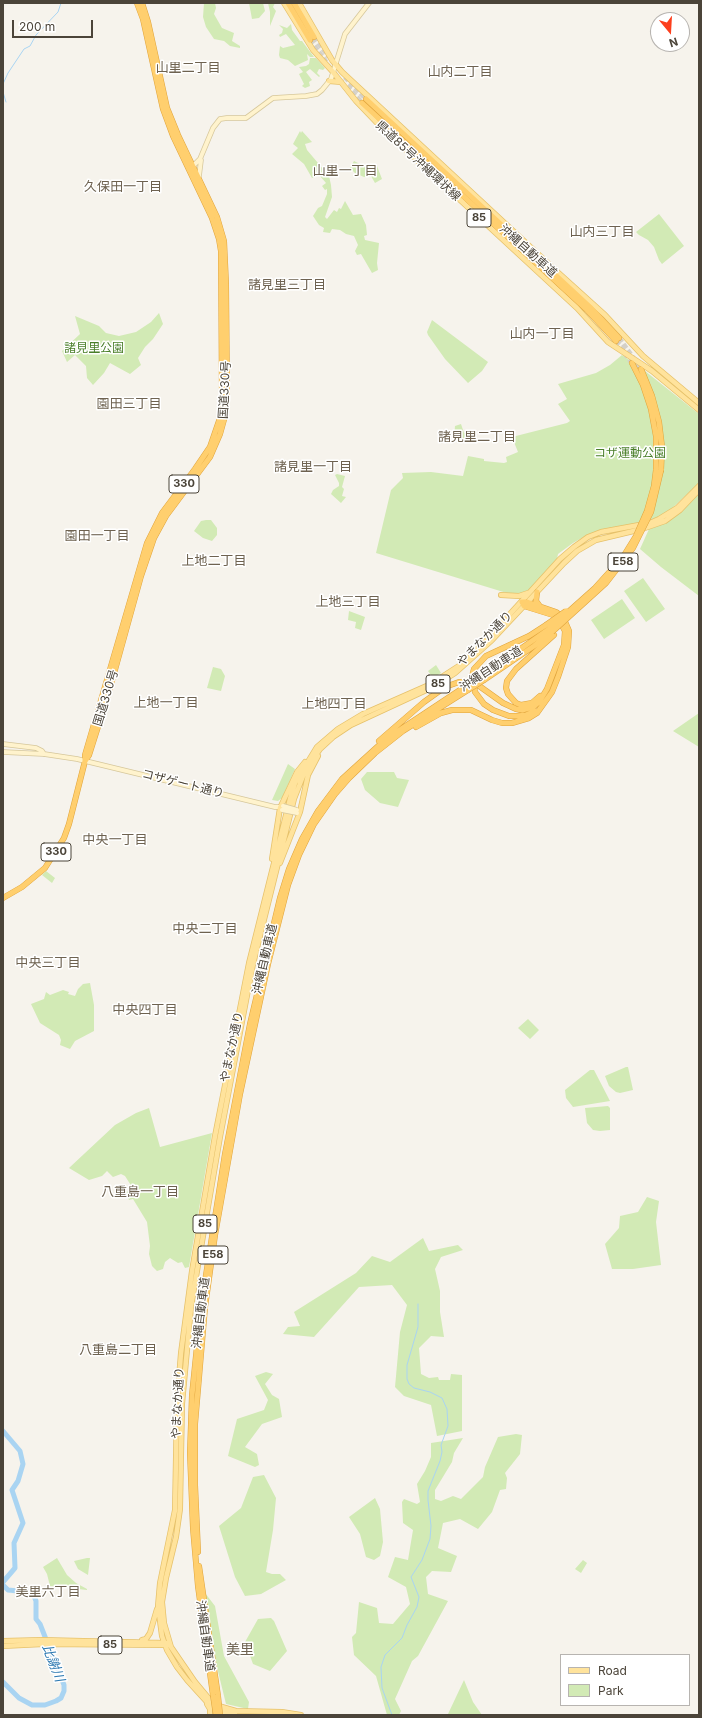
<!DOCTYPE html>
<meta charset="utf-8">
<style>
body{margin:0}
#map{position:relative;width:702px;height:1718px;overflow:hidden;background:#f6f3ec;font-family:Inter,sans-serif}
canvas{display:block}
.frame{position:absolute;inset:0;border:4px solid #4b4439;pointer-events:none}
.legend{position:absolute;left:560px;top:1654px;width:130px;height:52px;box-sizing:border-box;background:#fff;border:1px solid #b7b4b0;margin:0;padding:5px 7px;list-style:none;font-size:12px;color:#4b4439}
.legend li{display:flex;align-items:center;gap:8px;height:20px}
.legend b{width:20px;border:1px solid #b7b4b0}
.north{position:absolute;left:650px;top:12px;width:40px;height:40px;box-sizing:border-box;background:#fff;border:1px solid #b7b4b0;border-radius:50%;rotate:162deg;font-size:11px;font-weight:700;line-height:16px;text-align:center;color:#4b4439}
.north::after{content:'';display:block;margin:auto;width:14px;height:18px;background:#fc3f1d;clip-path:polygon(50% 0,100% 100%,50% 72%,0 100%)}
.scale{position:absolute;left:12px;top:20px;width:81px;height:18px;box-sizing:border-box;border:2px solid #4b4439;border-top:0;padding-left:5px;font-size:12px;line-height:14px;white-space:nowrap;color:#4b4439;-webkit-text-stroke:3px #fff;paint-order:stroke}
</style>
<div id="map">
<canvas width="702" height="1718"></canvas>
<div class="frame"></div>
<ul class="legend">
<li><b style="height:5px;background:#ffe39c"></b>Road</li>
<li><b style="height:11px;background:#d2eab5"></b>Park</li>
</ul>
<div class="north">N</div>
<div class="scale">200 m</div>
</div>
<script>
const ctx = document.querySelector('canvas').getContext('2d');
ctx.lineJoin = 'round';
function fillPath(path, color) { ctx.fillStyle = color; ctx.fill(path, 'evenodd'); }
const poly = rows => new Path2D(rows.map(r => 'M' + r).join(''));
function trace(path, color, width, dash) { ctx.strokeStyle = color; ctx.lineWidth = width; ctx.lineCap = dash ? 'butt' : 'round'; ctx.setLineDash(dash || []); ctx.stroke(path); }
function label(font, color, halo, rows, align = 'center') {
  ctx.font = font + ' Inter,"Noto Sans JP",sans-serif'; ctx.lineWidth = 3; ctx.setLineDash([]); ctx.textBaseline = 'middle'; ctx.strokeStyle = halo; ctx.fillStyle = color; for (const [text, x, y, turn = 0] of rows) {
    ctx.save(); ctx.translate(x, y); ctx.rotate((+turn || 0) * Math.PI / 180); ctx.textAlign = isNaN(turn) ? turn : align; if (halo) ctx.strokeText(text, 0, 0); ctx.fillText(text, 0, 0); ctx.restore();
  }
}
const green = poly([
 [204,3,215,3,216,8,214,14,222,28,234,33,232,41,240,46,240,48,230,46,224,41,214,39,206,27,203,17],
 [249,3,263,3,265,11,259,18,252,19],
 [268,3,275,3,273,7,276,11,270,26,270,12],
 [291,24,292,30,300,41,302,41,314,57,310,57,307,54,308,60,295,66,288,60,280,58,279,55,280,46,283,48,295,45,286,34,280,37,279,35,282,33,283,29,279,25,287,28],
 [310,58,316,58,325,68,323,70,319,69,317,73,320,76,319,77,310,69,306,72,312,80,309,82,310,86,305,88,302,86,304,84,299,74,303,72,299,67,306,66,309,64],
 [300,131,301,133,302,131,312,142,305,144,307,150,329,176,331,185,332,197,325,217,327,219,334,210,337,212,339,208,341,209,345,201,353,215,361,214,366,225,367,235,364,236,365,240,379,243,377,263,378,270,372,273,361,254,357,255,355,251,358,245,354,236,346,234,340,230,332,229,330,233,323,232,324,228,319,225,313,216,318,208,322,206,327,194,327,189,325,190,322,186,326,183,314,169,312,171,316,176,312,178,304,164,292,154,298,148,293,144],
 [354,161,364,166,377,166,382,179,375,183,371,176,364,177,355,173,350,168],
 [659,214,684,246,662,264,659,260,654,247,648,240,639,235,636,232],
 [159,313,163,324,153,339,145,347,138,358,141,365,130,374,110,363,104,373,93,385,87,378,86,366,75,355,67,362,62,351,80,334,75,316,99,326,106,333,119,336,136,332,151,322],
 [432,320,488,362,482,371,468,383,445,359,428,335,427,332],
 [622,355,645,371,699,414,699,483,668,512,651,520,587,535,573,543,558,554,557,559,529,590,519,594,510,594,376,553,391,490,403,478,402,473,431,472,463,476,468,456,484,459,484,461,504,463,507,462,506,457,518,452,512,437,567,423,570,421,558,404,567,399,558,384,596,373,610,365],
 [461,424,464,433,470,431,472,437,470,439,454,438,455,426],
 [337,474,345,476,342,487,344,489,342,496,346,497,341,503,331,494,333,490,339,486,339,483,335,475],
 [699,493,699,596,661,567,640,549,649,529,667,522],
 [206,520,211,520,217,528,217,535,212,541,203,538,194,531,201,521],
 [643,578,665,609,646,622,624,591],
 [622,599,635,618,604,639,591,620],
 [349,611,365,617,361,630,355,628,356,622,348,620],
 [436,665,441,673,433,678,428,671],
 [213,667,221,669,225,676,221,691,207,688],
 [699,713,699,747,673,731],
 [288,764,295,769,282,798,278,801,272,800],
 [367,772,394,772,397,778,409,780,398,807,380,803,365,790,361,779],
 [46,871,55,878,52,883,42,875],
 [90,983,94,1005,94,1031,75,1041,70,1049,60,1045,61,1040,59,1035,40,1023,31,1004,44,999,46,992,50,995,63,990,69,992,68,994,75,996,78,989,83,984],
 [528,1019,539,1030,530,1039,518,1028],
 [626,1067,628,1067,633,1090,620,1093,616,1092,609,1086,605,1076],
 [590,1070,594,1070,610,1101,573,1107,566,1098,565,1090],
 [608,1106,610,1108,610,1130,600,1131,593,1130,587,1123,585,1108],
 [149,1108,160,1147,212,1133,189,1267,185,1268,182,1262,178,1263,170,1258,165,1262,163,1269,157,1271,152,1266,149,1254,150,1246,147,1222,133,1199,129,1200,126,1193,132,1187,125,1176,121,1174,113,1177,107,1171,102,1176,89,1180,69,1168,115,1125,136,1113],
 [647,1197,659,1201,656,1222,661,1265,633,1269,612,1269,605,1244,619,1228,620,1216,638,1212],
 [423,1238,429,1251,458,1245,463,1250,441,1257,435,1269,440,1291,440,1312,444,1337,431,1336,419,1348,421,1374,429,1378,438,1377,439,1380,450,1380,451,1374,462,1375,462,1431,437,1436,431,1405,404,1396,395,1387,400,1332,407,1305,392,1285,359,1287,314,1337,283,1334,288,1327,300,1326,294,1312,356,1273,372,1256,390,1262],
 [266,1372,273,1374,265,1384,272,1395,279,1399,282,1417,262,1424,245,1447,257,1454,259,1465,255,1467,228,1456,237,1419,264,1410,268,1400,255,1376],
 [516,1434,522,1435,520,1454,505,1473,507,1478,506,1489,500,1490,492,1512,478,1529,460,1519,443,1523,438,1548,457,1556,451,1572,432,1571,426,1577,428,1594,448,1601,418,1656,412,1661,395,1699,401,1711,399,1715,387,1715,376,1676,354,1655,352,1637,356,1633,359,1602,377,1608,379,1623,393,1624,410,1604,406,1587,388,1577,395,1557,408,1560,413,1530,403,1523,402,1502,404,1499,417,1504,420,1502,417,1484,425,1471,431,1457,431,1443,463,1438,454,1453,452,1462,435,1490,435,1499,441,1501,453,1496,461,1499,483,1477,485,1467,498,1437],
 [264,1475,276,1498,273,1530,266,1572,272,1574,280,1574,286,1580,261,1594,245,1596,235,1577,219,1526,241,1508,253,1477],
 [375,1498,380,1509,383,1542,380,1556,374,1560,366,1557,360,1534,349,1517],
 [57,1558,67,1575,76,1583,87,1589,87,1590,50,1586,47,1574,43,1567],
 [87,1558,90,1558,88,1575,78,1569,74,1561],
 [583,1560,587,1563,581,1573,575,1569],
 [205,1593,215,1606,224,1656,249,1702,248,1709,226,1704,213,1651],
 [271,1618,274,1621,287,1651,270,1671,253,1664,245,1642,258,1619],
 [464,1680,473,1702,482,1715,448,1714]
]);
const stream = poly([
 [3,84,8,73,24,49,30,46,36,35,58,12,61,3],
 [3,92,6,102],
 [392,1715,382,1688,381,1667,385,1655,402,1638,407,1625,417,1607,419,1597,411,1577,422,1560,430,1539,431,1526,428,1500,428,1491,440,1461,442,1452,441,1445,448,1426,447,1409,442,1398,430,1392,414,1388,409,1384,407,1379,407,1365,418,1327,418,1304]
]);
const river = poly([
 [3,1431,20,1451,23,1464,18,1481,12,1490,23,1523,14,1543,15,1568,3,1582],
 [3,1585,8,1590,28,1592,34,1596,36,1601,36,1619,40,1624,64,1685,64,1691,61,1698,56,1701,45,1705,32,1705,19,1698,3,1682]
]);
const highwayTunnel = poly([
 [314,37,329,57],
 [310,40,326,62],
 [345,77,366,99],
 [347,86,362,103],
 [619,338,641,369],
 [616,341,632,363]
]);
const secondary = poly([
 [191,168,200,159,213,128,220,119,227,118,246,118,273,98,306,96,317,94,322,90,331,79,345,34,369,3],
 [199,176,201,160],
 [3,744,36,748,42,751,44,754],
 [3,752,44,754,77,759,275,807,282,807]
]);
const primary = poly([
 [284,3,313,50,333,72,356,101,378,124,577,308,608,342,652,371,699,410],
 [299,3,332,60,342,72,554,269,605,315,643,356,699,403],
 [329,81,341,82],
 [501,595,519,596,528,593],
 [272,859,280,808,297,772,305,762],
 [280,863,300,812,308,775,318,756],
 [142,1640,146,1639,150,1633,157,1609],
 [3,1641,42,1640,166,1643],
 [3,1646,44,1644,167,1645],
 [207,1704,210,1709,210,1715],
 [235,1715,221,1711,207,1702,187,1680,177,1667,167,1650,162,1636,158,1606,160,1583,175,1510,177,1403,181,1353,192,1271,215,1136,249,963,290,799,295,783,317,747,338,729,363,714,431,684,462,664,479,648,560,559,574,547,588,537,601,532,650,523,659,519,677,508,699,486],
 [301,1715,282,1712,236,1711,222,1707,210,1700,195,1682,171,1647,164,1623,162,1602,166,1578,176,1537,180,1509,182,1404,191,1307,197,1271,220,1137,253,964,294,799,305,771,320,749,333,737,351,725,433,687,455,673,492,640,564,563,577,551,596,540,642,529,665,521,680,510,699,490]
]);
const highway = poly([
 [288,3,310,40],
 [294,3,314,37],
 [366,99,590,307,619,338],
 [362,103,587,310,616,341],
 [632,363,643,385,651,409,656,436,656,470],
 [641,369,652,396,659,422,662,447,661,470],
 [537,592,536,601,539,605],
 [482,676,549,629],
 [484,680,534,646,552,632],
 [475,683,503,703,516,709,522,710,533,707,539,702,547,689,564,645,565,631,559,620,553,615,524,606,522,602],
 [540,696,532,703,521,705,516,703,508,694,506,688,507,681,516,669,554,635],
 [535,711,526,715,517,716,509,716,493,710,484,704,475,692,472,676,474,669,486,656,529,636,546,625],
 [416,727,441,713,452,710,471,710,492,720,502,723,512,723,529,718,537,713,552,692,558,677,568,647,569,631,563,617,556,612,527,602,522,602],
 [379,741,424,702,445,687,459,682,470,682],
 [85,761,85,755,147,543,162,513,195,469,210,447,220,418,222,399,221,251,219,239,212,218,173,136,163,109,143,19,137,3],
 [3,898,22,887,45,868,64,838,69,824,85,761,89,755,108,695,141,576,154,538,166,516,210,457,220,434,225,416,227,393,226,284,224,241,217,217,178,135,167,108,148,22,142,3],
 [198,1552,195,1485,195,1424,205,1307,215,1235,240,1094,268,964,288,885,299,855,314,824,335,794,349,778,375,753,403,731,468,690],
 [199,1566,218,1696],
 [213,1695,198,1586,193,1528,190,1453,192,1395,201,1307,225,1154,250,1024,280,898,289,869,302,839,318,811,342,779,386,739,466,686]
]);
const secondaryBridge = poly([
 [283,806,297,810],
 [282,810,297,813]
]);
const highwayBridge = poly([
 [546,625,566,611],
 [549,629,595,588,623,557,636,536,647,511,654,486,656,470],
 [552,632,606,583,633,548,651,512,661,470],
 [466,686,482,676],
 [468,690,484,680],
 [213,1695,216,1715],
 [218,1696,220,1715]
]);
const shields = [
 [479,218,24],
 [184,484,30],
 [623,562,30],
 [438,684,24],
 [56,852,30],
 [205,1224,24],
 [213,1255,30],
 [110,1645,24]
];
const shieldNames = [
 ["85",479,218],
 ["330",184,484],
 ["E58",623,562],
 ["85",438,684],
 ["330",56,852],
 ["85",205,1224],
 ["E58",213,1255],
 ["85",110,1645]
];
const streetNames = [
 ["県道85号沖縄環状線",418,161,43],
 ["沖縄自動車道",528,251,42],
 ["国道330号",225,390,-87],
 ["やまなか通り",485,639,-45],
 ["沖縄自動車道",491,669,-33],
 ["国道330号",106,698,-73],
 ["コザゲート通り",183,784,14],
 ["沖縄自動車道",265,959,-77],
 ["やまなか通り",232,1047,-78],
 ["沖縄自動車道",201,1313,-83],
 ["やまなか通り",178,1403,-87],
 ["沖縄自動車道",205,1636,82]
];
const parkNames = [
 ["諸見里公園",94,348],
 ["コザ運動公園",630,453]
];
const neighbourhoodNames = [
 ["山里二丁目",188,68],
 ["山内二丁目",460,72],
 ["山里一丁目",345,171],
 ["久保田一丁目",123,187],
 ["山内三丁目",602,232],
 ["諸見里三丁目",287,285],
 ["山内一丁目",542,334],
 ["園田三丁目",129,404],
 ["諸見里二丁目",477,437],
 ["諸見里一丁目",313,467],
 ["園田一丁目",97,536],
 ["上地二丁目",214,561],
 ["上地三丁目",348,602],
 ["上地一丁目",166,703],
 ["上地四丁目",334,704],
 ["中央一丁目",115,840],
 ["中央二丁目",205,929],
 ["中央三丁目",48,963],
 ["中央四丁目",145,1010],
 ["八重島一丁目",140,1192],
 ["八重島二丁目",118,1350],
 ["美里六丁目",48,1592]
];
const waterNames = [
 ["比謝川",53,1663,69]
];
const quarterNames = [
 ["美里",240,1650]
];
fillPath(green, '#d2eab5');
trace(stream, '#a9d4f2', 1);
trace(river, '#a9d4f2', 5);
trace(highwayTunnel, '#d4d0c8', 5, [5, 2.5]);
trace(secondary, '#d6c79b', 5.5);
trace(primary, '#e6c16a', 6);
trace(highway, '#e0a43c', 6);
trace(secondary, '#fff3cd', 4);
trace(primary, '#ffe39c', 4.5);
trace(highway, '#ffcf6e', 5);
trace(secondaryBridge, '#d6c79b', 5.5, []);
trace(highwayBridge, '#e0a43c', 6, []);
trace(secondaryBridge, '#fff3cd', 4);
trace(highwayBridge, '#ffcf6e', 5);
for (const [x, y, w] of shields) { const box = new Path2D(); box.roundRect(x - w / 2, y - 9, w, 18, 3); ctx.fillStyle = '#fff'; ctx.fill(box); trace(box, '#4b4439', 1); }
label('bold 11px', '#4b4439', null, shieldNames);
label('12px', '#4b4439', '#fff', streetNames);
label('12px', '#4a7f2a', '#fff', parkNames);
label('13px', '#6e6250', '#fff', neighbourhoodNames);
label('italic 13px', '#2e7ab2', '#fff', waterNames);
label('14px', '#6e6250', '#fff', quarterNames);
</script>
